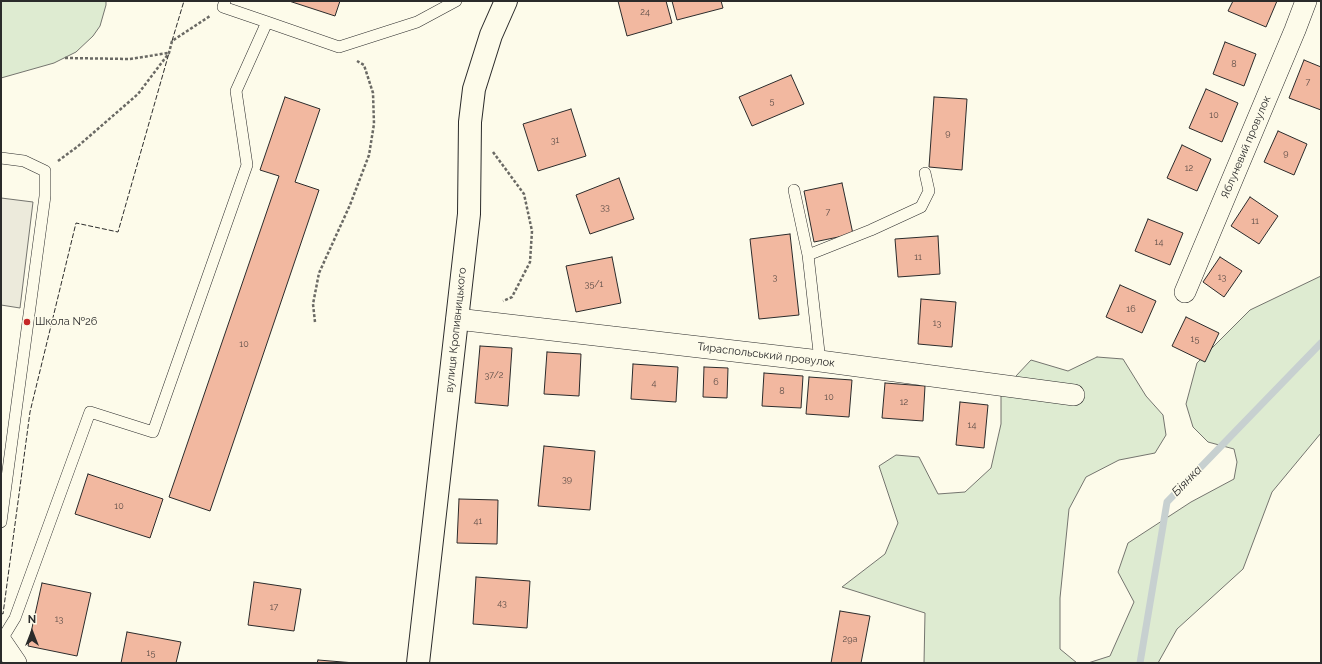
<!DOCTYPE html>
<meta charset="utf-8">
<style>
body{margin:0}
#map{position:relative;width:1322px;height:664px;overflow:hidden;background:#fdfbea;font-family:Raleway,sans-serif}
canvas{display:block}
.frame{position:absolute;inset:0;border:2px solid #2b2b2b;pointer-events:none}
.north{position:absolute;left:12px;top:612px;width:40px;height:40px;-webkit-text-stroke:3px #fdfbea;paint-order:stroke;rotate:0deg;font-size:11px;font-weight:700;line-height:16px;text-align:center;color:#2b2b2b}
.north::after{content:'';display:block;margin:auto;width:14px;height:18px;background:#2b2b2b;clip-path:polygon(50% 0,100% 100%,50% 72%,0 100%)}
</style>
<div id="map">
<canvas width="1322" height="664"></canvas>
<div class="frame"></div>
<div class="north">N</div>
</div>
<script>
const ctx = document.querySelector('canvas').getContext('2d');
ctx.lineJoin = 'round';
function fillPath(path, color) { ctx.fillStyle = color; ctx.fill(path, 'evenodd'); }
const poly = rows => new Path2D(rows.map(r => 'M' + r).join(''));
function trace(path, color, width, dash) { ctx.strokeStyle = color; ctx.lineWidth = width; ctx.lineCap = dash ? 'butt' : 'round'; ctx.setLineDash(dash || []); ctx.stroke(path); }
function label(font, color, halo, rows, align = 'center') {
  ctx.font = font + ' Raleway,sans-serif'; ctx.lineWidth = 3; ctx.setLineDash([]); ctx.textBaseline = 'middle'; ctx.strokeStyle = halo; ctx.fillStyle = color; for (const [text, x, y, turn = 0] of rows) {
    ctx.save(); ctx.translate(x, y); ctx.rotate((+turn || 0) * Math.PI / 180); ctx.textAlign = isNaN(turn) ? turn : align; if (halo) ctx.strokeText(text, 0, 0); ctx.fillText(text, 0, 0); ctx.restore();
  }
}
const green = poly([
 [1,1,106,1,106,5,100,26,93,36,76,52,54,63,1,78,1,1],
 [1321,276,1321,433,1272,492,1243,569,1177,629,1158,663,1088,663,1110,656,1134,602,1118,572,1128,543,1191,502,1234,479,1237,462,1234,449,1208,442,1193,427,1186,404,1197,363,1250,310,1321,276],
 [1097,357,1123,359,1146,396,1163,415,1166,435,1155,453,1119,460,1086,477,1069,509,1060,598,1060,649,1077,663,924,663,925,613,842,587,885,554,898,523,879,466,896,455,919,457,938,494,965,492,991,468,1001,424,1001,392,1031,360,1068,371,1097,357]
]);
const parking = poly([
 [1,198,33,202,20,308,1,305,1,198]
]);
const stream = poly([
 [1140,663,1167,502,1321,343]
]);
const building = poly([
 [289,1,340,1,335,16,289,1],
 [618,1,666,1,672,23,627,36,618,1],
 [672,1,721,1,723,8,677,20,672,1],
 [1233,1,1277,1,1266,27,1228,11,1233,1],
 [1225,42,1256,54,1244,86,1213,74,1225,42],
 [1304,60,1321,67,1321,110,1289,98,1304,60],
 [791,75,804,104,752,126,739,97,791,75],
 [1206,89,1238,103,1222,142,1189,128,1206,89],
 [285,97,320,109,295,182,319,190,210,511,169,497,279,176,260,170,285,97],
 [934,97,967,99,962,170,929,167,934,97],
 [571,109,586,156,538,171,523,124,571,109],
 [1278,131,1307,144,1294,175,1264,162,1278,131],
 [1182,145,1211,159,1197,191,1167,178,1182,145],
 [619,178,634,219,590,234,576,195,619,178],
 [842,183,853,234,814,242,804,191,842,183],
 [1250,197,1278,216,1259,244,1231,226,1250,197],
 [1148,219,1183,233,1170,265,1135,251,1148,219],
 [790,234,799,315,759,319,750,239,790,234],
 [938,236,940,274,898,277,895,239,938,236],
 [612,257,621,303,576,312,566,266,612,257],
 [1220,257,1242,271,1224,297,1203,282,1220,257],
 [1120,285,1156,301,1142,333,1106,317,1120,285],
 [921,299,956,302,952,347,918,344,921,299],
 [1186,317,1219,333,1205,362,1172,346,1186,317],
 [480,346,512,348,508,406,475,403,480,346],
 [547,352,581,354,579,396,544,394,547,352],
 [633,364,678,367,676,402,631,399,633,364],
 [704,367,728,368,727,398,703,397,704,367],
 [764,373,803,376,801,408,762,406,764,373],
 [809,377,852,380,849,417,806,414,809,377],
 [885,383,925,386,923,421,882,418,885,383],
 [960,402,988,405,984,448,956,445,960,402],
 [544,446,595,451,590,510,538,506,544,446],
 [88,474,163,499,150,538,75,514,88,474],
 [459,499,498,500,497,544,457,543,459,499],
 [476,577,530,581,527,628,473,624,476,577],
 [254,582,301,589,294,631,248,625,254,582],
 [42,583,91,593,77,656,28,646,42,583],
 [840,611,870,616,861,663,831,663,840,611],
 [127,632,181,642,176,663,121,663,127,632],
 [318,660,355,663,317,663,318,660]
]);
const path = poly([
 [65,58,130,59,168,53],
 [493,152,524,194,532,231,530,262,512,297,503,301],
 [58,161,77,147,138,94,169,53,172,41,210,16],
 [315,322,313,304,319,273,350,205,369,155,374,124,373,93,364,65,357,61]
]);
const service = poly([
 [225,1,223,7,267,22],
 [1,158,24,161,45,171,45,196,1,522],
 [794,190,808,255,820,361],
 [808,255,871,230,921,207,929,191,925,173],
 [1,641,15,618,90,412,153,432,247,165,236,91,267,22,339,47,417,22,456,1]
]);
const minor = poly([
 [1185,292,1295,30,1306,1],
 [457,319,820,361,1074,395],
 [1,641,16,663]
]);
const secondary = poly([
 [418,663,469,214,470,122,474,89,491,35,506,1]
]);
const fence = poly([
 [172,41,184,1],
 [1,613,3,614,30,412,76,223,118,232,169,53]
]);
const markers = [
 [27,322,4,"#c62828"]
];
const numberNames = [
 ["24",645,12],
 ["8",1234,64],
 ["7",1308,82],
 ["5",772,101],
 ["10",1214,115],
 ["9",948,133],
 ["31",555,140],
 ["9",1286,153],
 ["12",1189,168],
 ["33",605,207],
 ["7",828,212],
 ["11",1255,221],
 ["14",1159,242],
 ["11",918,257],
 ["3",775,277],
 ["13",1222,277],
 ["35/1",594,284],
 ["16",1131,309],
 ["13",937,323],
 ["15",1195,339],
 ["10",244,344],
 ["37/2",494,375],
 ["6",716,382],
 ["4",654,383],
 ["8",782,391],
 ["10",829,397],
 ["12",904,402],
 ["14",972,425],
 ["39",567,479],
 ["10",119,506],
 ["41",478,521],
 ["43",502,603],
 ["17",274,607],
 ["13",59,619],
 ["29а",850,639],
 ["15",151,653]
];
const streetNames = [
 ["Яблуневий провулок",1246,147,-67],
 ["вулиця Кропивницького",456,330,-84],
 ["Тираспольський провулок",766,355,7]
];
const poiNames = [
 ["Школа №26",35,322]
];
const waterNames = [
 ["Біянка",1187,481,-46]
];
fillPath(green, '#deebd1');
trace(green, '#74746e', 1);
fillPath(parking, '#eceadb');
trace(parking, '#74746e', 1);
trace(stream, '#c7d0d0', 7);
fillPath(building, '#f2b8a0');
trace(building, '#2b2b2b', 1);
trace(service, '#2b2b2b', 12);
trace(minor, '#2b2b2b', 22);
trace(secondary, '#2b2b2b', 24);
trace(path, '#6a6964', 2.5, [3, 2]);
trace(service, '#fdfbea', 11);
trace(minor, '#fdfbea', 21);
trace(secondary, '#fdfbea', 22);
trace(fence, '#2b2b2b', 1, [5, 2]);
for (const [x, y, r, color] of markers) { const dot = new Path2D(); dot.arc(x, y, r, 0, 2 * Math.PI); ctx.fillStyle = color; ctx.fill(dot); trace(dot, '#fdfbea', 1.5); }
label('9px', '#5d4e48', null, numberNames);
label('11px', '#2b2b2b', '#fdfbea', streetNames);
label('11px', '#2b2b2b', '#fdfbea', poiNames, 'left');
label('italic 12px', '#2b2b2b', '#fdfbea', waterNames);
</script>
